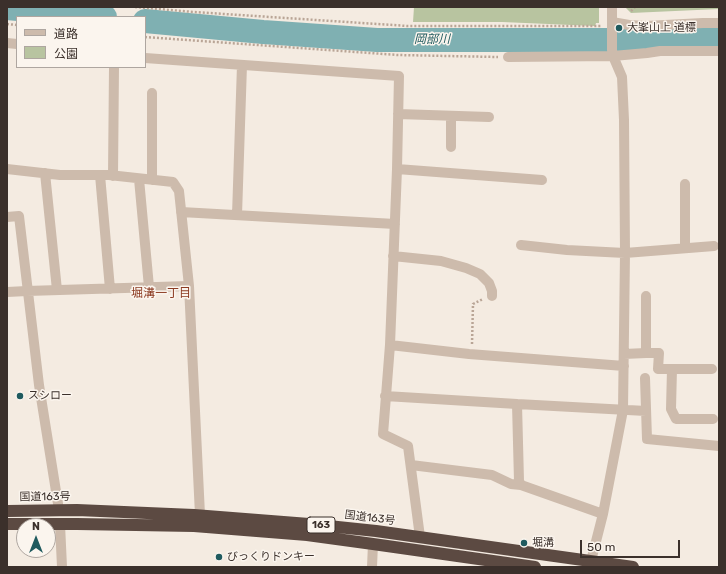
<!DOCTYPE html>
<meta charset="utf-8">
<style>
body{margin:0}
#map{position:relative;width:726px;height:574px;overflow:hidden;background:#f4ebe1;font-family:Rubik,"Noto Sans JP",sans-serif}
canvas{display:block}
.frame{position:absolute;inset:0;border:8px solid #3b302b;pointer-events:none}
.legend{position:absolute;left:16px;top:16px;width:130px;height:52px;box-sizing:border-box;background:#fbf5ee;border:1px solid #aea6a0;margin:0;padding:5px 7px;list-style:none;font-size:12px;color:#3b302b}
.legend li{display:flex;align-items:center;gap:8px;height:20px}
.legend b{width:20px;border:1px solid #aea6a0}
.north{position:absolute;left:16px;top:518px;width:40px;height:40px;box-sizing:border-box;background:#fbf5ee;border:1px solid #aea6a0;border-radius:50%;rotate:0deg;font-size:11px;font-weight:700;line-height:16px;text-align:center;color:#3b302b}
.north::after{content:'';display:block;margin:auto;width:14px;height:18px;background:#1f5a5e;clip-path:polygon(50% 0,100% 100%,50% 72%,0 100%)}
.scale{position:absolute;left:580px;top:540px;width:100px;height:18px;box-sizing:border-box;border:2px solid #3b302b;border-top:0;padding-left:5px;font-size:12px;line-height:14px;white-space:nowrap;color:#3b302b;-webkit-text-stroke:3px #fbf5ee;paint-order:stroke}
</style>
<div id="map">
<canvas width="726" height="574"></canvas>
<div class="frame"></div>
<ul class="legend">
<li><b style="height:5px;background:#cdbbac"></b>道路</li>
<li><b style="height:11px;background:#b8c4a0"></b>公園</li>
</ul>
<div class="north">N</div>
<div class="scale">50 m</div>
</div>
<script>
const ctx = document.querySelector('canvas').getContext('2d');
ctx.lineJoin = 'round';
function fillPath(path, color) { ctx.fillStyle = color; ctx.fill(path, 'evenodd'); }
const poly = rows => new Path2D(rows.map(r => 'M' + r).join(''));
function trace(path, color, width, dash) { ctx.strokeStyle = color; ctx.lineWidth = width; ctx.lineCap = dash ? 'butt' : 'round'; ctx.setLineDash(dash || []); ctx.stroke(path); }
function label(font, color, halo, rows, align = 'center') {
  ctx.font = font + ' Rubik,"Noto Sans JP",sans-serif'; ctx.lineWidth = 3; ctx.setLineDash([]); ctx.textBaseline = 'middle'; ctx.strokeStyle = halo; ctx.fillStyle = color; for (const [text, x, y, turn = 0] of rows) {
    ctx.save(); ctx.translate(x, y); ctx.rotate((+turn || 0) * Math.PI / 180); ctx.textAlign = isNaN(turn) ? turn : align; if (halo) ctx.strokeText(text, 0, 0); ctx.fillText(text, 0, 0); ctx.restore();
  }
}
const green = poly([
 [414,7,599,7,599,23,596,23,595,26,502,22,413,22],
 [625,7,719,7,719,9,631,13]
]);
const river = poly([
 [7,8,105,17],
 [145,21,263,32,377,40,719,40]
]);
const path = poly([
 [135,7,194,12,408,26,602,26],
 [631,11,635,7],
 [7,24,17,25],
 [145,37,398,55,498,57],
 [472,344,473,304,483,299]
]);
const minor = poly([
 [612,22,629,25,646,26,703,23,719,23],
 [7,43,17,44],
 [508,57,613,56,647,53,660,51,719,51],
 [145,58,399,76,397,169,390,345,383,434,408,446,420,537],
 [152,93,152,180],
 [398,114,489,117],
 [451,116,451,147],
 [7,169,60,175,109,175,173,182,179,191,189,286,200,515],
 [397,169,542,180],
 [45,173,57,290],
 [100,175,110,289],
 [113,176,114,67],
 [139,179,149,287],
 [685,184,685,248],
 [181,212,395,224],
 [237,215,242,65],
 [7,217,19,216,39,385,59,510],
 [521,245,567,250,625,253,714,246],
 [393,256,441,261,466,268,480,274,489,283,492,291,492,296],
 [7,292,27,291,189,286],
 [646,296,646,353,659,353,658,369,712,369],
 [390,345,469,354,624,366],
 [624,354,646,353],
 [672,369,671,409,676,419,713,419],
 [645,378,647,439,719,446],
 [385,396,517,404,519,481,521,485,603,514],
 [517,404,646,411],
 [411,465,492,475,511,484,521,485],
 [60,524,62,567],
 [372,567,373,544],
 [589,567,591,561,603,514,623,410,625,253,624,120,622,77,613,56,612,50,612,7]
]);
const highway = poly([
 [7,511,77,510,194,515,309,524,376,531,633,567],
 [7,524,77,524,194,526,307,535,373,544,535,567]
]);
const markers = [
 [619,28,4,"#1f5a5e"],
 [20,396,4,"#1f5a5e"],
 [524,543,4,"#1f5a5e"],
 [219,557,4,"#1f5a5e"]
];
const shields = [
 [321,525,28]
];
const shieldNames = [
 ["163",321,525]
];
const poiNames = [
 ["大峯山上 道標",627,28],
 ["スシロー",28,396],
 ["堀溝",532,543],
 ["びっくりドンキー",227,557]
];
const streetNames = [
 ["国道163号",45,497,-1],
 ["国道163号",370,518,7]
];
const waterNames = [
 ["岡部川",432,40]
];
const neighbourhoodNames = [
 ["堀溝一丁目",161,294]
];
fillPath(green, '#b8c4a0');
trace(river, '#7fb0b2', 24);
trace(path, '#b9a596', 2.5, [2, 2]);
trace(minor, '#cdbbac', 10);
trace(highway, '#5c4a42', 12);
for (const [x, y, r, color] of markers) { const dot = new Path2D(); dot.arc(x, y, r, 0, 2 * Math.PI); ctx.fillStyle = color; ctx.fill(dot); trace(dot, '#fbf5ee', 1.5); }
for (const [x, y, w] of shields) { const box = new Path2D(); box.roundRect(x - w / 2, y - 8, w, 16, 3); ctx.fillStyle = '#fbf5ee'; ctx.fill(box); trace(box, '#3b302b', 1); }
label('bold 10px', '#3b302b', null, shieldNames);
label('11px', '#3b302b', '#fbf5ee', poiNames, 'left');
label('11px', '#3b302b', '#fbf5ee', streetNames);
label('italic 12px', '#1f5a5e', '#fbf5ee', waterNames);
label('12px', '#8c3b22', '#fbf5ee', neighbourhoodNames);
</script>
